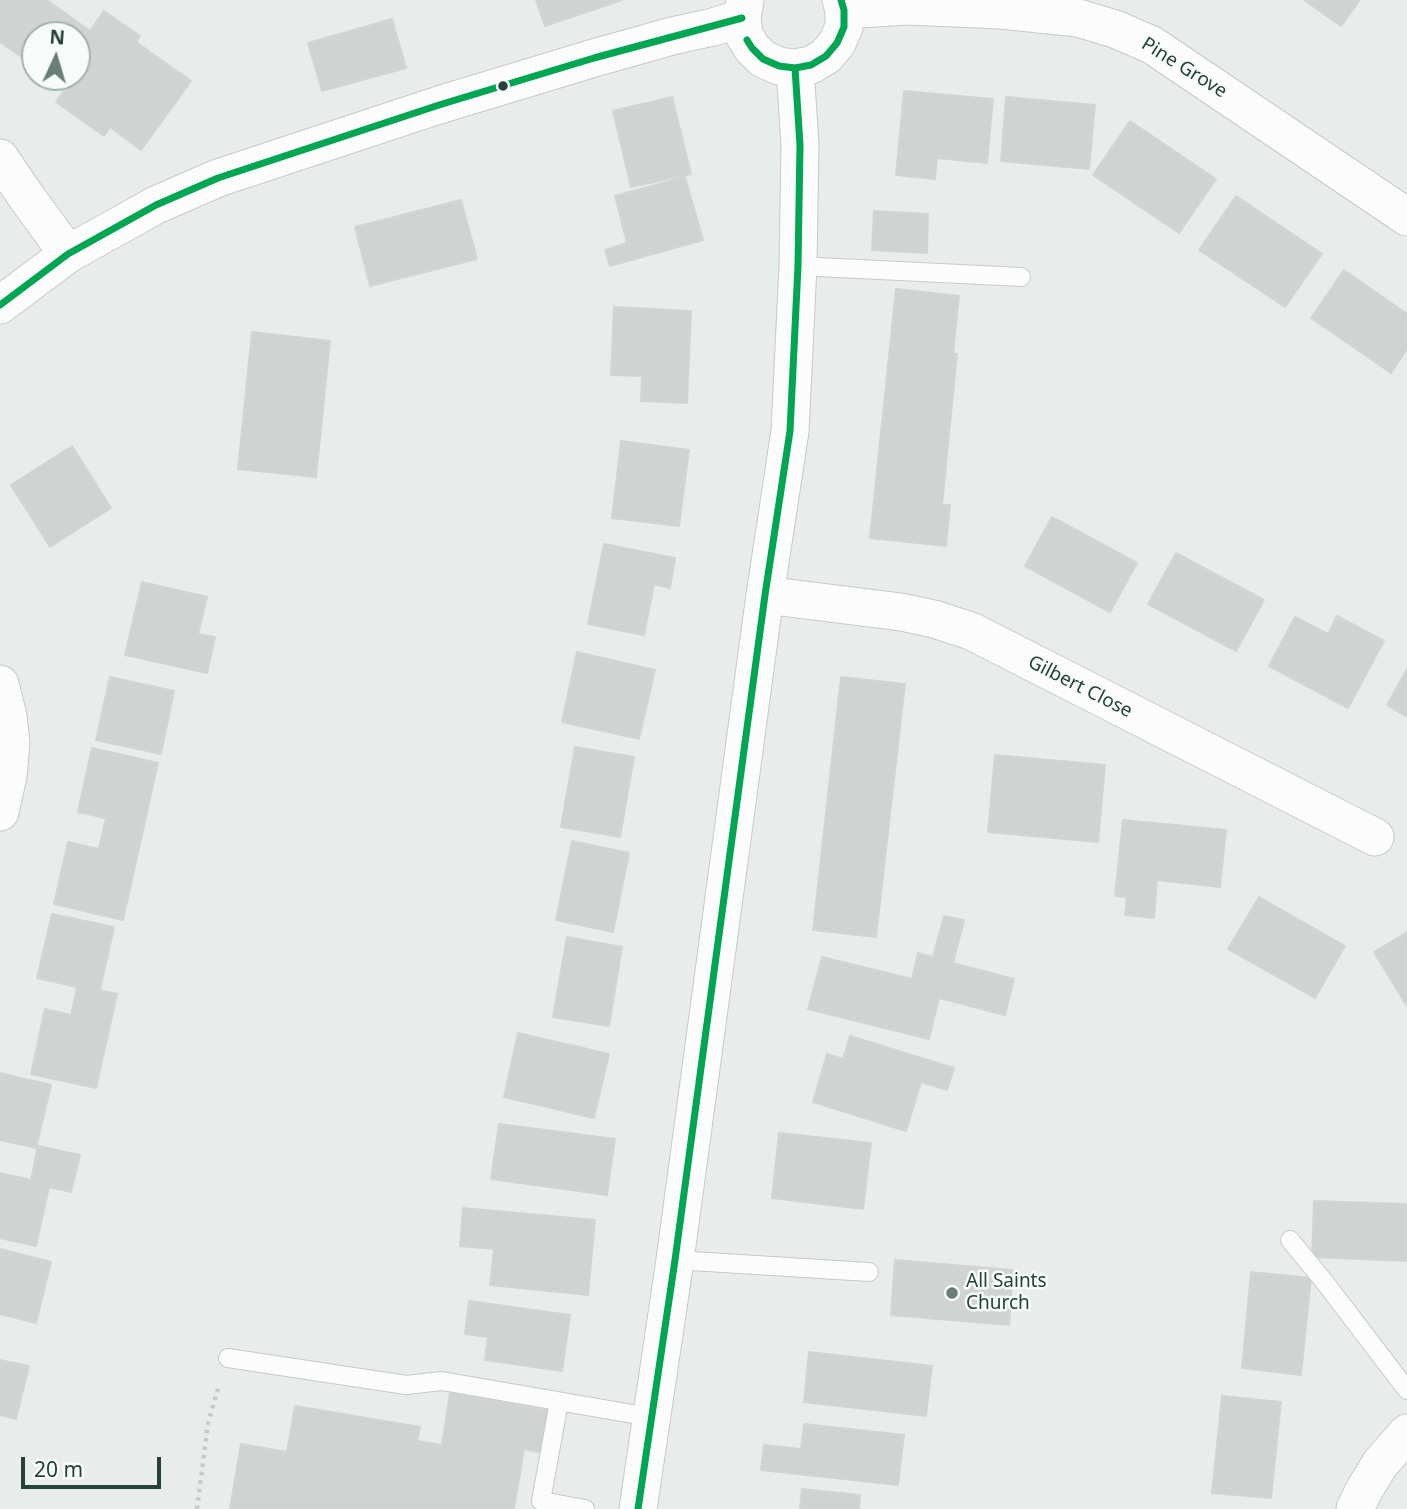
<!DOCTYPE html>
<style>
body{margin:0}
#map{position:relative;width:1407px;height:1509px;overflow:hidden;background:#e8edeb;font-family:"Noto Sans",sans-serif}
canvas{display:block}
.north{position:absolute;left:21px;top:21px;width:70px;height:70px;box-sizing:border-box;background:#f7fbf9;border:2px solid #a3b1ad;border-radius:50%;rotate:4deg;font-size:19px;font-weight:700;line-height:28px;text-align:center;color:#24423a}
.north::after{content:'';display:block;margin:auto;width:24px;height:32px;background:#697e78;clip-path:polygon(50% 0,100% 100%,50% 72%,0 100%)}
.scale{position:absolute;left:21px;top:1457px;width:140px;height:32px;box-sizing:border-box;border:4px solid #24423a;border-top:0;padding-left:9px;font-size:21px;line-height:24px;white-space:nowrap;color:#24423a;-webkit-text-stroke:5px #f7fbf9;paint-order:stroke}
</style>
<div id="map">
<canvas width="1407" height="1509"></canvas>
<div class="north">N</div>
<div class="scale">20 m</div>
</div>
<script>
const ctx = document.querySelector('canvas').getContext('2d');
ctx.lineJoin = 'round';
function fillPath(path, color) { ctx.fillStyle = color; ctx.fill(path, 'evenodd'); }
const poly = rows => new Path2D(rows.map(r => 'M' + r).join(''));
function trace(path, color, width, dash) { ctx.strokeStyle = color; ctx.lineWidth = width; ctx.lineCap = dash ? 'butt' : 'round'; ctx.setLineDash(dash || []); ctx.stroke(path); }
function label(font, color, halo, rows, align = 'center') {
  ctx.font = font + ' "Noto Sans",sans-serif'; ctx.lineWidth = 5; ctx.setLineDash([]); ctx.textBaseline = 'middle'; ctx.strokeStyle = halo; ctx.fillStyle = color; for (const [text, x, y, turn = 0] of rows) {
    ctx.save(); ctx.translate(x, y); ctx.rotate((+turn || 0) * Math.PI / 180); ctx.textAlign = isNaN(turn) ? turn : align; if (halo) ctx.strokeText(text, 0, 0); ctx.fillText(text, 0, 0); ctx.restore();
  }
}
const building = poly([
 [1,0,47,0,90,31,104,11,140,36,136,42,191,81,141,150,110,127,104,136,56,102,66,88,50,77,77,77,77,35,35,35,35,66,0,42,0,2,1,0],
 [536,0,622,0,545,26,536,0],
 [1304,0,1360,0,1341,26,1304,0],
 [392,19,406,68,322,91,308,43,392,19],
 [904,91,993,99,987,163,937,158,935,179,896,175,904,91],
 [672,97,691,174,631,187,613,111,672,97],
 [1006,97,1095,105,1089,169,1001,161,1006,97],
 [1130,121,1216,179,1179,233,1093,175,1130,121],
 [685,177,703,240,610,266,605,250,627,243,615,196,685,177],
 [1236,196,1322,254,1285,307,1199,250,1236,196],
 [461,200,477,259,370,286,355,227,461,200],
 [874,211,928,214,927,253,872,250,874,211],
 [1344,270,1407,314,1407,349,1391,373,1311,318,1344,270],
 [896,289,959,296,953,354,957,354,942,505,950,505,946,546,870,538,896,289],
 [614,307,691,311,687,403,641,401,642,376,611,375,614,307],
 [252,332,330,341,316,477,238,469,252,332],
 [621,441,689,450,679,526,612,518,621,441],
 [72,446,111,508,50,547,11,485,72,446],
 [1052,517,1137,563,1110,612,1025,566,1052,517],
 [604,544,675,558,670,588,654,584,644,635,588,624,604,544],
 [1176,553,1264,600,1236,651,1148,604,1176,553],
 [142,582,207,597,198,634,215,637,207,673,125,655,142,582],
 [1337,616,1384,641,1348,708,1269,666,1295,617,1328,634,1337,616],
 [577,652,655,670,639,739,562,722,577,652],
 [1407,669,1407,717,1387,705,1407,669],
 [110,677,174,691,161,754,96,740,110,677],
 [841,677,905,684,876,937,813,930,841,677],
 [575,747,634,757,620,837,561,827,575,747],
 [92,748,158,763,123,920,54,904,68,842,99,849,106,818,78,812,92,748],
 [995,755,1105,765,1098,842,988,832,995,755],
 [1123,820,1226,830,1220,887,1157,880,1154,918,1125,915,1127,897,1115,896,1123,820],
 [572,841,629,853,613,932,556,920,572,841],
 [1259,897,1345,946,1315,998,1228,949,1259,897],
 [52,914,114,927,100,990,117,994,96,1088,31,1074,45,1009,71,1015,77,987,37,978,52,914],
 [944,916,964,920,953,963,1014,979,1005,1015,939,998,929,1039,808,1009,822,957,912,979,918,953,933,957,944,916],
 [1407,932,1407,1006,1374,952,1407,932],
 [567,937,622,947,609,1026,553,1017,567,937],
 [518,1033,609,1054,594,1118,504,1097,518,1033],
 [850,1036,954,1068,947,1090,921,1082,906,1131,813,1102,827,1054,843,1059,850,1036],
 [0,1073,51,1085,36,1148,0,1140,0,1073],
 [499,1124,615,1139,607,1195,491,1179,499,1124],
 [779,1133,871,1143,863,1209,772,1198,779,1133],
 [38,1146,80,1155,71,1192,49,1187,36,1246,0,1238,0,1173,31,1180,38,1146],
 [1314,1201,1407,1204,1407,1261,1312,1257,1314,1201],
 [463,1208,595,1220,588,1295,490,1285,494,1249,460,1246,463,1208],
 [0,1249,51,1262,36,1323,0,1314,0,1249],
 [895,1260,1013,1270,1009,1325,891,1315,895,1260],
 [1251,1272,1311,1278,1301,1375,1242,1368,1251,1272],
 [469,1301,570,1315,562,1371,485,1360,488,1337,465,1334,469,1301],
 [809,1352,932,1366,926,1416,804,1402,809,1352],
 [0,1360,29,1366,16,1419,0,1415,0,1360],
 [450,1393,551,1411,544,1453,524,1449,514,1509,230,1509,241,1444,287,1452,295,1406,420,1427,417,1441,442,1445,450,1393],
 [1222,1396,1281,1402,1271,1498,1212,1493,1222,1396],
 [804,1424,904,1435,898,1485,761,1470,764,1445,801,1449,804,1424],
 [802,1489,860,1495,859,1509,800,1509,802,1489]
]);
const path = poly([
 [197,1509,208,1423,218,1389]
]);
const lane = poly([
 [798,266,1021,277],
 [1290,1240,1323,1280,1407,1390],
 [675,1260,869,1272],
 [228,1358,406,1385,442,1381,650,1417],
 [559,1402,541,1501,585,1509]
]);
const street = poly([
 [745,0,742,18,744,35,752,48,763,59,779,66,795,68,811,65,826,56,837,43,844,27,844,10,841,0],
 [844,10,907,6,1001,10,1078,18,1115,29,1152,45,1407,217],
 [0,158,25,195,68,254],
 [0,305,68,254,156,205,218,178,439,105,594,58,672,36,713,27,742,18],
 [765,595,901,612,934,619,971,631,1375,837],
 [0,684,8,716,11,743,8,776,0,812],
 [638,1509,675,1260,765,595,790,431,798,266,800,145,795,68],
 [1355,1509,1363,1492,1380,1464,1407,1433]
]);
const bus1 = poly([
 [747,40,752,48,763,59,779,66,795,68,811,65,826,56,837,43,844,27,844,10,841,0],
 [0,305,68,254,156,205,218,178,439,105,594,58,742,18],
 [638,1509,675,1260,765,595,790,431,798,266,800,145,795,68]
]);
const markers = [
 [503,86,6,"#24423a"],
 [952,1293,7,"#697e78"]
];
const streetNames = [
 ["Pine Grove",1184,68,32],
 ["Gilbert Close",1080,687,27]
];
const poiNames = [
 ["All Saints",966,1282],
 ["Church",966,1304]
];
fillPath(building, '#cfd4d2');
trace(building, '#d1d6d4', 2);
trace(lane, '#c5cac8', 20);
trace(street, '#c5cac8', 39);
trace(path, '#c3ccca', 4.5, [3.5, 5]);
trace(lane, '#fcfcfc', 18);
trace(street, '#fcfcfc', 37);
trace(bus1, '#00a651', 7);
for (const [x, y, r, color] of markers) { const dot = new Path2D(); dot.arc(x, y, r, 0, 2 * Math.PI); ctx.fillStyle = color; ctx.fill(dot); trace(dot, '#f7fbf9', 2.5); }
label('19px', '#24423a', '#f7fbf9', streetNames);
label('19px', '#24423a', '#f7fbf9', poiNames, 'left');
</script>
